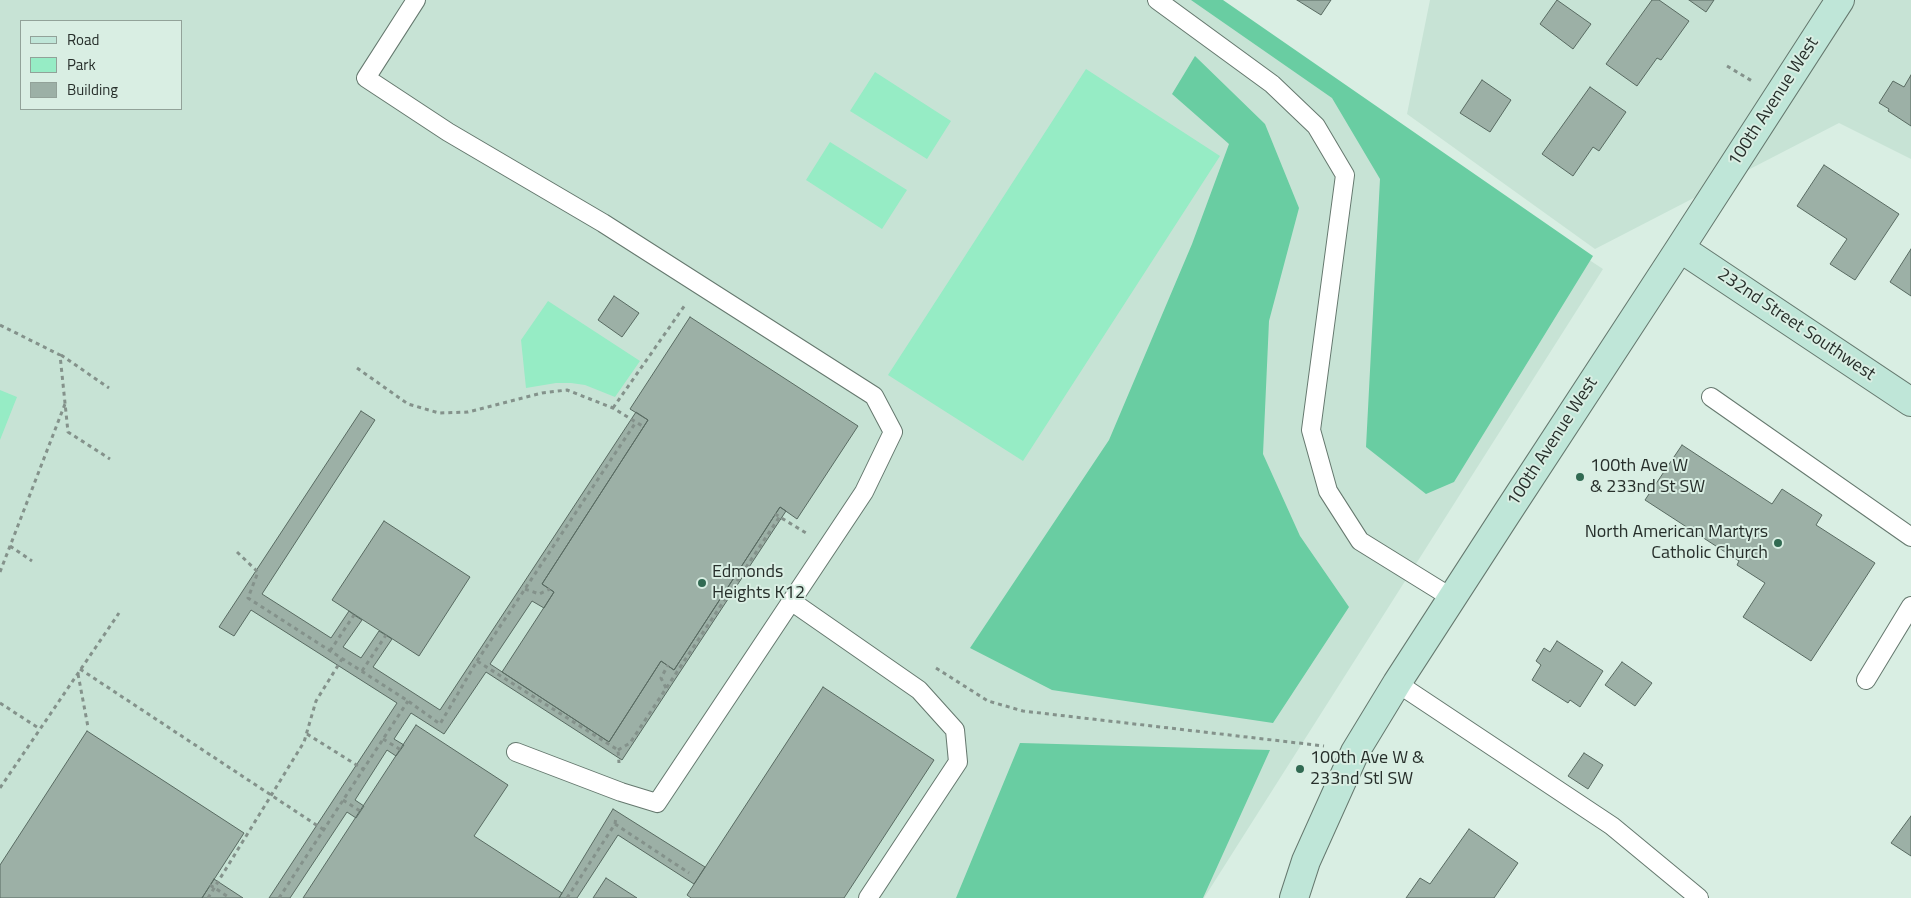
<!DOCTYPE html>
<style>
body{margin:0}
#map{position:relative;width:1911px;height:898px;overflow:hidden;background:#d9eee3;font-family:"Titillium Web",sans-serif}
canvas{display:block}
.legend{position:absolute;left:20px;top:20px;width:162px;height:90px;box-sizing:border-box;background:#d9eee3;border:1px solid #92a299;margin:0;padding:6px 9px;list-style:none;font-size:15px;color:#272f2b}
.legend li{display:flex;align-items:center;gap:10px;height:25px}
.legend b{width:25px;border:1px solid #92a299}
</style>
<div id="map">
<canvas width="1911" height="898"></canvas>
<ul class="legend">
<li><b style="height:6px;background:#bfe6d8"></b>Road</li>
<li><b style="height:14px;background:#96ecc5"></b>Park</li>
<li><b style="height:14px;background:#9cb0a6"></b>Building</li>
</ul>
</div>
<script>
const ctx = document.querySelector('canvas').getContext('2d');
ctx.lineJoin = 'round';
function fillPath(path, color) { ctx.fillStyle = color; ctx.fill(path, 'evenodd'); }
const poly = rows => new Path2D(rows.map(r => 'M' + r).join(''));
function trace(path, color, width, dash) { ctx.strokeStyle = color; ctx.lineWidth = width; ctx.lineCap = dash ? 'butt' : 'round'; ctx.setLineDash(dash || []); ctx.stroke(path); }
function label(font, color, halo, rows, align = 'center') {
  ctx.font = font + ' "Titillium Web",sans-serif'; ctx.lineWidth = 4; ctx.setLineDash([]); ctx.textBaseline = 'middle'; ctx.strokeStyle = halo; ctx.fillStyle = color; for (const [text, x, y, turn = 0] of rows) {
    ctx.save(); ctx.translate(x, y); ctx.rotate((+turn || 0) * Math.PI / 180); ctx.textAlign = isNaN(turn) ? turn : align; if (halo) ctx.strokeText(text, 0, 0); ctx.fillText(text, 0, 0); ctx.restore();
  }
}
const built = poly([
 [0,0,1193,0,1603,269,1204,898,0,898],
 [21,21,181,21,181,109,21,109],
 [1430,0,1911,0,1911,159,1839,123,1595,249,1407,114]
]);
const green = poly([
 [1086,69,1220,156,1023,461,888,375],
 [875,72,951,121,927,159,850,111],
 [830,142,907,190,882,229,806,180],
 [548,301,640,361,615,397,585,385,571,383,556,383,526,388,521,340],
 [0,390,17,397,0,440]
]);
const forest = poly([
 [1191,0,1223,0,1593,256,1454,482,1426,494,1366,447,1380,179,1332,98],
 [1195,56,1265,124,1299,208,1269,321,1263,454,1300,536,1349,607,1273,723,1052,690,970,648,1109,440,1192,244,1229,144,1172,94],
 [1020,743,1021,743,1270,750,1203,898,956,898]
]);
const building = poly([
 [1297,0,1331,0,1321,15,1297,0],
 [1557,0,1591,24,1573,49,1540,24,1557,0],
 [1652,0,1659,0,1689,21,1661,60,1657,58,1637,86,1606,64,1652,0],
 [1689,0,1714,0,1706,12,1689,0],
 [1911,75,1911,126,1888,111,1889,109,1879,103,1893,81,1904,87,1911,75],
 [1482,80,1511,100,1490,132,1460,113,1482,80],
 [1590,87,1626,112,1599,151,1593,147,1573,176,1542,154,1590,87],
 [1824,165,1899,214,1855,280,1830,264,1847,239,1797,206,1824,165],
 [1911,249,1911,296,1890,282,1911,249],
 [614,296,639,313,622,337,598,320,614,296],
 [690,317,858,426,797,519,780,507,674,670,661,661,609,742,502,672,554,592,542,584,648,420,630,409,690,317],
 [361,411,375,420,262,594,331,638,349,611,354,615,362,620,343,647,361,658,379,631,392,639,373,667,440,710,636,412,648,420,542,584,554,592,544,608,532,601,490,664,609,742,661,661,674,670,780,507,786,511,622,760,486,672,444,734,411,713,394,739,404,745,396,756,387,750,355,800,364,806,356,818,347,812,290,898,269,898,397,703,251,610,234,636,219,627,361,411],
 [1682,445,1772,504,1782,489,1822,515,1816,525,1875,563,1811,661,1743,617,1765,583,1737,565,1739,561,1645,500,1682,445],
 [384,521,470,577,419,656,332,600,384,521],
 [1557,641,1603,671,1580,707,1570,700,1568,703,1532,680,1541,665,1536,661,1544,648,1550,652,1557,641],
 [1622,662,1652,683,1635,706,1605,685,1622,662],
 [823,687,934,760,844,898,691,898,687,895,823,687],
 [416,725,508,785,474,836,562,893,559,898,303,898,416,725],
 [87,731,244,833,202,898,0,898,0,865,87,731],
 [1584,753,1603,765,1588,789,1568,776,1584,753],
 [613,809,705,867,694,884,618,835,577,898,559,898,613,809],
 [1911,816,1911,856,1891,843,1911,816],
 [1469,829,1518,863,1494,898,1406,898,1420,878,1430,884,1469,829],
 [606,878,637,898,593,898,606,878],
 [214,879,243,898,202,898,214,879]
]);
const path = poly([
 [1727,66,1752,81],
 [0,325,60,355,68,432,110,459],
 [61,355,109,388],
 [357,368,408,404,439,413,468,412,542,393,567,390,613,408,644,427],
 [613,408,685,305],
 [775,514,806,533],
 [10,546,32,561],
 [237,552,258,572,248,598,408,701,440,724,477,661,618,750,619,763],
 [0,572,65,404],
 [525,589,539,594,550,589],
 [330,651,354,615],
 [477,661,636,422],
 [936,668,988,701,1023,711,1324,746],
 [80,669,324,830],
 [362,671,386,635],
 [78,674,88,727],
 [666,688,661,678,668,665],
 [0,703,40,729],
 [307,734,363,769],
 [383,739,401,750],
 [618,750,630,743,780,516],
 [0,788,119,613],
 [343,800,360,811],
 [615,824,616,817],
 [210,885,230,898],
 [208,898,304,742,316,701,342,659],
 [279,898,408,701],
 [567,898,615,824,689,873]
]);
const lane = poly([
 [416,0,366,78,448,132,603,223,874,396,893,432,864,492,657,803,621,792,516,752],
 [1157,0,1272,84,1316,126,1345,175,1311,430,1328,491,1360,541,1452,598],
 [1711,397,1911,537],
 [791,601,919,690,955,730,958,762,868,898],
 [1866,680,1911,606],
 [1397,683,1612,826,1699,898]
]);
const secondary = poly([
 [1680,248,1911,402],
 [1294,898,1306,861,1355,752,1397,683,1507,513,1680,248,1840,0]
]);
const markers = [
 [1580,477,5,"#316a52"],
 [1778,543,5,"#316a52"],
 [702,583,5,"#316a52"],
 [1300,769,5,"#316a52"]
];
const streetNames = [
 ["100th Avenue West",1774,102,-57],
 ["232nd Street Southwest",1796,325,34],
 ["100th Avenue West",1553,442,-57]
];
const poiNames = [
 ["100th Ave W",1590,467],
 ["& 233nd St SW",1590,488],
 ["North American Martyrs",1768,533,"right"],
 ["Catholic Church",1768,554,"right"],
 ["Edmonds",712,573],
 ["Heights K12",712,594],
 ["100th Ave W &",1310,759],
 ["233nd Stl SW",1310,780]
];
fillPath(built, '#c7e3d5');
fillPath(green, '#96ecc5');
fillPath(forest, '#69cda2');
fillPath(building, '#9cb0a6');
trace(building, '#596b62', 1);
trace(lane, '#65786e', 20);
trace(secondary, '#65786e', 30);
trace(path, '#84928b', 3, [4, 4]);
trace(lane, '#fff', 18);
trace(secondary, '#bfe6d8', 28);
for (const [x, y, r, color] of markers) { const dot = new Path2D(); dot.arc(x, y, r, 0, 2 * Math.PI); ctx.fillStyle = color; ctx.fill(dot); trace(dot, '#d9eee3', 2); }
label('18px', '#272f2b', '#d9eee3', streetNames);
label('18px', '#272f2b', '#d9eee3', poiNames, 'left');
</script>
